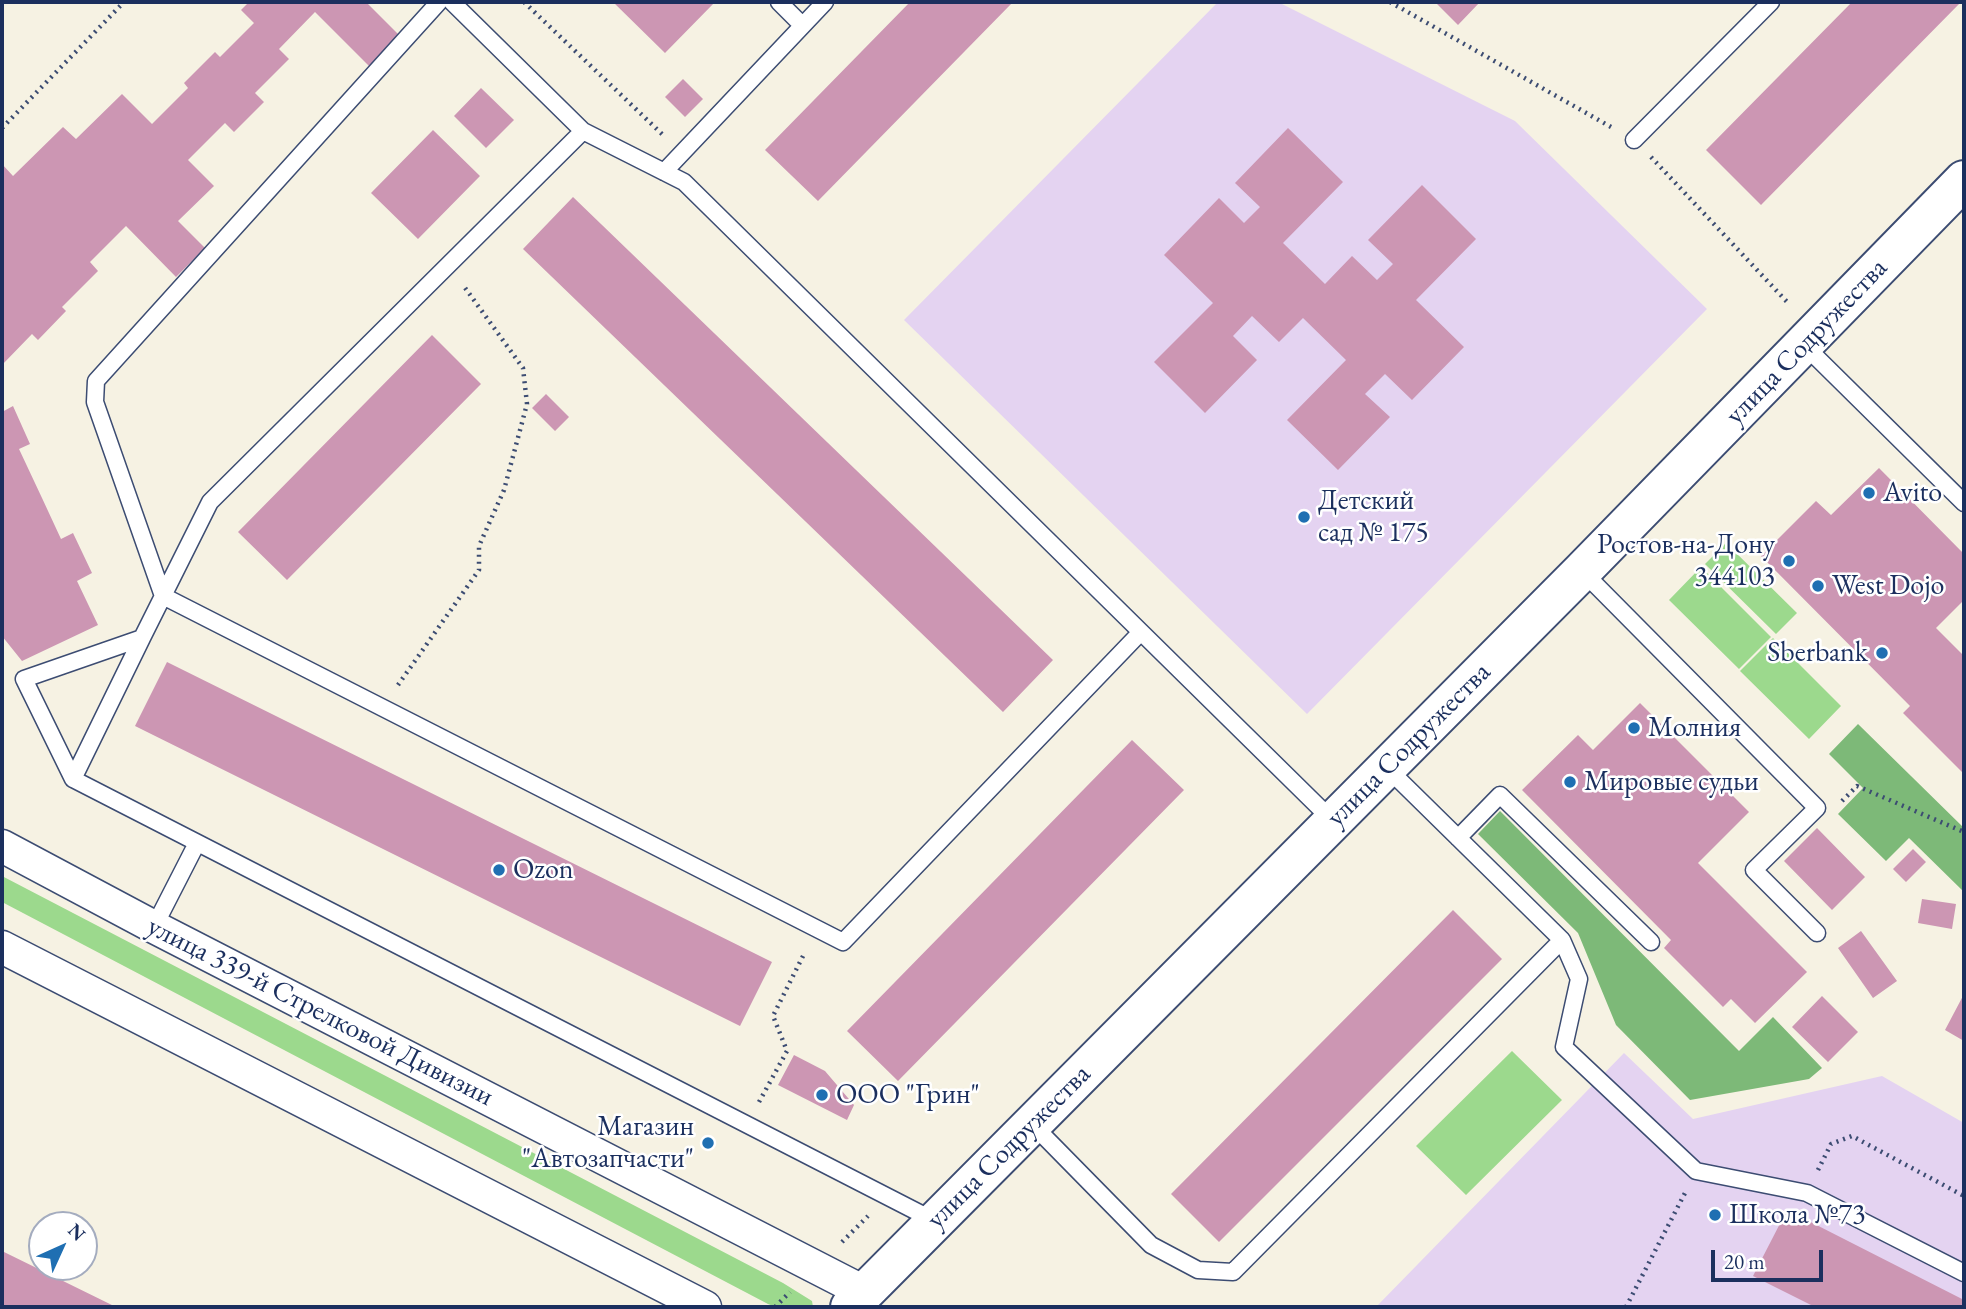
<!DOCTYPE html>
<meta charset="utf-8">
<style>
body{margin:0}
#map{position:relative;width:1966px;height:1309px;overflow:hidden;background:#f6f2e3;font-family:"EB Garamond",serif}
canvas{display:block}
.frame{position:absolute;inset:0;border:4px solid #1b2f5e;pointer-events:none}
.north{position:absolute;left:28px;top:1211px;width:70px;height:70px;box-sizing:border-box;background:#fff;border:2px solid #a4acbf;border-radius:50%;rotate:45deg;font-size:19px;font-weight:700;line-height:28px;text-align:center;color:#1b2f5e}
.north::after{content:'';display:block;margin:auto;width:24px;height:32px;background:#1f6fb2;clip-path:polygon(50% 0,100% 100%,50% 72%,0 100%)}
.scale{position:absolute;left:1711px;top:1250px;width:112px;height:32px;box-sizing:border-box;border:4px solid #1b2f5e;border-top:0;padding-left:9px;font-size:21px;line-height:24px;white-space:nowrap;color:#1b2f5e;-webkit-text-stroke:5px #fff;paint-order:stroke}
</style>
<div id="map">
<canvas width="1966" height="1309"></canvas>
<div class="frame"></div>
<div class="north">N</div>
<div class="scale">20 m</div>
</div>
<script>
const ctx = document.querySelector('canvas').getContext('2d');
ctx.lineJoin = 'round';
function fillPath(path, color) { ctx.fillStyle = color; ctx.fill(path, 'evenodd'); }
const poly = rows => new Path2D(rows.map(r => 'M' + r).join(''));
function trace(path, color, width, dash) { ctx.strokeStyle = color; ctx.lineWidth = width; ctx.lineCap = dash ? 'butt' : 'round'; ctx.setLineDash(dash || []); ctx.stroke(path); }
function label(font, color, halo, rows, align = 'center') {
  ctx.font = font + ' "EB Garamond",serif'; ctx.lineWidth = 5; ctx.setLineDash([]); ctx.textBaseline = 'middle'; ctx.strokeStyle = halo; ctx.fillStyle = color; for (const [text, x, y, turn = 0] of rows) {
    ctx.save(); ctx.translate(x, y); ctx.rotate((+turn || 0) * Math.PI / 180); ctx.textAlign = isNaN(turn) ? turn : align; if (halo) ctx.strokeText(text, 0, 0); ctx.fillText(text, 0, 0); ctx.restore();
  }
}
const built = poly([
 [1218,2,1278,2,1515,121,1707,309,1307,714,904,320],
 [1624,1053,1693,1119,1882,1076,1964,1123,1964,1307,1376,1307]
]);
const green = poly([
 [1726,543,1797,613,1776,634,1705,564],
 [1701,567,1771,637,1739,669,1669,600],
 [1773,638,1841,706,1809,739,1740,671],
 [2,876,783,1283,812,1301,813,1307,776,1307,768,1304,2,902],
 [1512,1051,1562,1100,1466,1195,1416,1146]
]);
const forest = poly([
 [1858,724,1964,828,1964,892,1909,838,1886,861,1838,814,1863,788,1829,754],
 [1500,811,1739,1051,1773,1017,1822,1068,1809,1079,1690,1100,1616,1025,1578,933,1478,834]
]);
const building = poly([
 [249,2,366,2,399,35,369,66,315,12,279,49,289,59,255,93,264,102,234,132,225,123,188,160,214,186,178,221,205,248,176,277,126,226,90,262,98,271,62,307,66,311,38,340,32,334,2,365,2,164,13,176,63,127,76,139,122,94,152,124,188,88,184,83,215,52,220,57,254,23,241,10],
 [613,2,715,2,665,53],
 [910,2,1013,2,818,201,765,150],
 [1435,2,1480,2,1458,25],
 [1852,2,1961,2,1761,205,1706,150],
 [683,79,703,99,685,117,665,97],
 [481,88,514,120,486,148,454,116],
 [1288,128,1343,182,1283,243,1325,284,1352,256,1377,280,1393,264,1368,240,1422,185,1476,239,1416,300,1464,347,1412,400,1385,374,1365,394,1390,417,1338,470,1287,420,1346,360,1303,318,1279,342,1252,316,1233,336,1257,360,1205,413,1154,362,1213,303,1164,255,1219,198,1244,223,1260,207,1235,183],
 [433,130,480,176,418,239,371,193],
 [573,197,1053,660,1003,712,523,249],
 [432,335,481,384,287,580,238,532],
 [546,394,569,417,555,431,532,408],
 [13,406,30,444,19,449,42,498,61,539,73,533,92,573,77,581,98,625,22,661,2,636,2,412],
 [1879,468,1964,554,1964,600,1936,628,1964,656,1964,770,1962,772,1903,713,1910,706,1761,556,1816,501,1831,515],
 [167,662,772,962,740,1026,135,726],
 [1640,703,1749,812,1698,863,1807,972,1755,1023,1731,999,1723,1007,1664,948,1671,940,1522,790,1578,735,1593,750],
 [1132,740,1184,790,898,1081,847,1031],
 [1817,828,1865,877,1832,910,1784,861],
 [1913,849,1926,862,1906,882,1893,869],
 [1922,899,1956,904,1952,929,1918,923],
 [1453,910,1502,959,1219,1242,1171,1194],
 [1861,931,1897,981,1873,998,1838,948],
 [1964,994,1964,1041,1945,1030],
 [1822,996,1858,1032,1828,1062,1792,1027],
 [794,1055,825,1071,854,1105,847,1120,778,1085],
 [1787,1210,1964,1300,1964,1307,1815,1307,1753,1276],
 [2,1251,116,1307,2,1307]
]);
const path = poly([
 [524,2,663,135],
 [1390,2,1611,127],
 [2,128,124,2],
 [1651,157,1789,304],
 [398,685,479,570,479,546,504,490,527,404,523,368,463,285],
 [1842,801,1857,786,1964,832],
 [759,1102,787,1051,773,1016,805,952],
 [1818,1170,1831,1144,1852,1136,1964,1196],
 [842,1242,868,1216],
 [775,1307,790,1292],
 [1626,1307,1685,1193]
]);
const service = poly([
 [439,2,96,381,95,402,163,596,843,942,1140,633],
 [452,2,583,131,684,182,1333,821],
 [779,2,802,25],
 [583,131,210,502,142,638,24,679,73,779,935,1221],
 [1634,140,1771,2],
 [664,172,825,2],
 [1804,345,1964,503],
 [1582,571,1817,808,1754,870,1817,933],
 [73,779,142,638],
 [1458,838,1500,795,1651,942],
 [154,927,197,843],
 [1562,940,1579,979,1564,1047,1696,1171,1807,1193,1964,1273],
 [1032,1124,1151,1245,1198,1270,1233,1272,1562,940,1386,767]
]);
const minor = poly([
 [2,846,154,927,864,1292],
 [2,947,705,1307]
]);
const tertiary = poly([
 [850,1307,1582,571,1964,180]
]);
const markers = [
 [1869,493,7,"#1f6fb2"],
 [1304,517,7,"#1f6fb2"],
 [1789,561,7,"#1f6fb2"],
 [1818,586,7,"#1f6fb2"],
 [1882,653,7,"#1f6fb2"],
 [1634,728,7,"#1f6fb2"],
 [1570,782,7,"#1f6fb2"],
 [499,870,7,"#1f6fb2"],
 [822,1095,7,"#1f6fb2"],
 [708,1143,7,"#1f6fb2"],
 [1715,1215,7,"#1f6fb2"]
];
const streetNames = [
 ["улица Содружества",1807,342,-46],
 ["улица Содружества",1409,745,-45],
 ["улица 339-й Стрелковой Дивизии",320,1012,27],
 ["улица Содружества",1009,1147,-45]
];
const poiNames = [
 ["Avito",1883,493],
 ["Детский",1318,501],
 ["сад № 175",1318,533],
 ["Ростов-на-Дону",1775,545,"right"],
 ["344103",1775,577,"right"],
 ["West Dojo",1832,586],
 ["Sberbank",1868,653,"right"],
 ["Молния",1648,728],
 ["Мировые судьи",1584,782],
 ["Ozon",513,870],
 ["ООО \"Грин\"",836,1095],
 ["Магазин",694,1127,"right"],
 ["\"Автозапчасти\"",694,1159,"right"],
 ["Школа №73",1729,1215]
];
fillPath(built, '#e4d3f1');
fillPath(green, '#9cd98d');
fillPath(forest, '#7db978');
fillPath(building, '#cc96b3');
trace(service, '#3c4c72', 19);
trace(minor, '#3c4c72', 35);
trace(tertiary, '#3c4c72', 42);
trace(path, '#3c4c72', 4.5, [2, 5]);
trace(service, '#fff', 16);
trace(minor, '#fff', 32);
trace(tertiary, '#fff', 38);
for (const [x, y, r, color] of markers) { const dot = new Path2D(); dot.arc(x, y, r, 0, 2 * Math.PI); ctx.fillStyle = color; ctx.fill(dot); trace(dot, '#fff', 2.5); }
label('28px', '#1b2f5e', '#fff', streetNames);
label('28px', '#1b2f5e', '#fff', poiNames, 'left');
</script>
